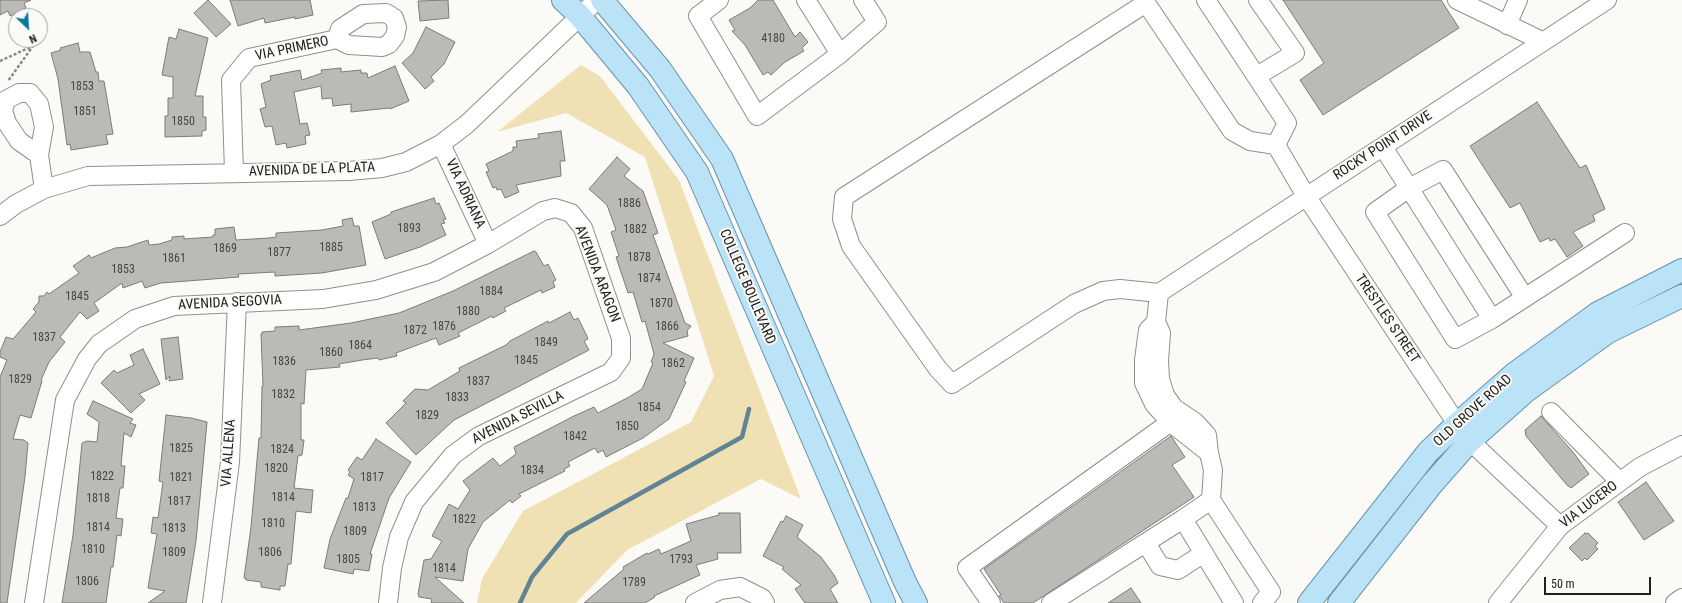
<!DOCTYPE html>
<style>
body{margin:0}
#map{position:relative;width:1682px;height:603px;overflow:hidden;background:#fbfaf7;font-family:"Roboto Condensed",sans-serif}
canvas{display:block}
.north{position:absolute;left:8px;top:8px;width:40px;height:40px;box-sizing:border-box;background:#fbfaf7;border:1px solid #a3a3a1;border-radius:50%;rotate:155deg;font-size:11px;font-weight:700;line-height:16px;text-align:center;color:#20201f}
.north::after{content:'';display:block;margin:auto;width:14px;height:18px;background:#0679a2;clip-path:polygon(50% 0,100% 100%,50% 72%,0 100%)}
.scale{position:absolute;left:1544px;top:577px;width:107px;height:18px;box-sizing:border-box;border:2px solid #20201f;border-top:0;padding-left:5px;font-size:12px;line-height:14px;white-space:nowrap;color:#20201f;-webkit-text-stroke:3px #fbfaf7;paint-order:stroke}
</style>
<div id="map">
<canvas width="1682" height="603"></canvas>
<div class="north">N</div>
<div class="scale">50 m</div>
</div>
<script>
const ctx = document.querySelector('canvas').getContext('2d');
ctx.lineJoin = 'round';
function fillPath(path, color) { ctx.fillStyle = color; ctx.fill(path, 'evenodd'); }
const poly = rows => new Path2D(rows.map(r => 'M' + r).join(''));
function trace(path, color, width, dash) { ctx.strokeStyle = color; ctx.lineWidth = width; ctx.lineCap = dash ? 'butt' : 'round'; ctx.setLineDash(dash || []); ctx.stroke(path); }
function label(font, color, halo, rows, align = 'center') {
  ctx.font = font + ' "Roboto Condensed",sans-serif'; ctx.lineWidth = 4; ctx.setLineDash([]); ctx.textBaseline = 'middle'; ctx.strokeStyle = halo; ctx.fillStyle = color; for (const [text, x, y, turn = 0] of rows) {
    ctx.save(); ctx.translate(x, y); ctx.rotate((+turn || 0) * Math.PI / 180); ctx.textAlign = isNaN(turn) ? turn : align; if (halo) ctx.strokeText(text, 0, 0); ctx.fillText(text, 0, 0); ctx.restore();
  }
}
const green = poly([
 [581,65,600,76,679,180,801,499,761,479,627,550,576,603,477,603,482,579,523,511,691,422,714,376,645,157,566,113,497,132]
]);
const stream = poly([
 [520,603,532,577,567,534,742,437,749,409]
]);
const building = poly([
 [0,0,31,0,24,3,26,8,10,16,8,11,0,15,0,0],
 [208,0,231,24,216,37,194,13,208,0],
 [230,0,310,0,313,15,295,19,295,17,265,23,264,18,238,26,230,0],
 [448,0,449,18,420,21,418,1,448,0],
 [758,0,773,0,795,37,800,32,808,42,802,48,804,51,785,62,771,75,768,72,763,75,745,45,732,31,735,30,729,20,750,8,758,0],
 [1283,0,1441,0,1459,28,1323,115,1300,80,1324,63,1283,0],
 [426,27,455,42,444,64,431,77,434,81,425,89,402,63,413,53,426,27],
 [179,29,208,38,195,96,203,96,203,117,206,117,206,130,202,131,202,136,165,137,165,116,168,116,168,98,173,98,173,77,162,75,169,37,176,39,179,29],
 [78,43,80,52,90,52,96,72,98,72,99,81,104,81,113,134,106,135,108,144,71,150,70,144,67,145,58,79,51,53,61,50,60,48,78,43],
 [395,66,409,101,390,109,389,108,351,112,351,104,333,106,332,98,322,99,321,86,294,92,300,124,307,123,310,135,305,136,306,144,287,148,286,143,276,145,272,126,265,127,260,109,266,107,261,84,271,80,270,76,300,70,302,80,322,73,321,70,341,68,341,72,361,70,361,73,367,73,368,78,395,66],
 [1537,102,1580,168,1586,165,1605,209,1593,215,1595,221,1573,232,1583,246,1567,257,1555,239,1550,241,1549,238,1540,242,1520,203,1510,208,1470,146,1537,102],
 [561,131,565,161,560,161,561,176,516,185,519,192,505,198,501,189,497,190,496,187,493,188,486,172,489,171,486,164,513,151,513,147,517,147,516,141,539,138,538,134,561,131],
 [617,157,630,169,624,176,643,191,658,233,653,235,685,323,691,326,687,331,688,336,663,343,694,358,684,381,686,382,669,419,643,438,606,457,603,450,598,453,595,448,568,462,570,466,564,469,565,471,519,494,521,496,512,503,510,500,483,522,468,549,463,581,435,577,464,603,431,603,432,599,419,597,418,594,424,560,431,559,442,541,432,536,449,504,458,509,470,490,463,481,493,458,500,466,516,454,514,447,574,416,594,407,598,413,629,397,642,389,653,363,651,362,654,354,645,321,642,322,633,292,628,293,616,257,619,256,611,232,616,230,607,205,589,189,617,157],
 [434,198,436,204,439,203,446,219,443,220,445,223,441,224,446,235,420,247,385,259,372,222,391,214,391,212,434,198],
 [352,218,354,226,359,226,366,265,322,273,275,276,275,272,238,274,239,277,161,283,145,288,142,281,123,288,122,283,94,303,99,311,87,319,80,312,60,337,65,342,49,362,41,380,42,381,31,418,20,415,13,439,24,440,28,443,25,477,7,603,0,603,0,377,7,360,0,357,0,352,6,337,13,339,36,312,33,309,39,302,39,296,44,296,47,292,49,294,79,273,73,266,89,255,91,258,115,248,127,247,148,240,149,245,159,244,172,240,172,237,184,236,184,239,213,237,213,235,215,235,215,229,234,227,236,240,269,238,276,237,276,233,322,230,343,226,342,220,352,218],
 [534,251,536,252,544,266,548,264,556,280,553,282,555,287,542,293,541,290,504,308,506,311,493,318,492,316,458,333,460,336,439,345,436,338,396,353,397,356,379,360,378,358,362,360,339,364,340,367,306,370,304,404,301,403,301,440,304,440,302,455,298,456,294,488,313,490,311,513,296,511,291,564,288,564,285,586,280,586,280,590,261,587,261,582,246,580,246,578,244,578,251,527,259,438,261,438,262,386,263,386,261,334,262,334,262,332,275,331,275,327,299,326,299,330,351,323,399,313,453,291,534,251],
 [570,312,574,320,578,318,586,334,588,339,584,341,589,350,454,420,416,455,386,423,406,403,403,401,415,389,428,390,460,371,459,368,465,365,506,345,510,341,548,321,549,323,570,312],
 [178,337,183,379,169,381,170,376,166,380,161,339,178,337],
 [143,349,160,384,139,394,145,400,131,413,101,383,114,370,117,373,134,365,130,355,143,349],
 [93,401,133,419,130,423,136,425,131,437,124,433,121,466,125,466,123,488,120,488,116,518,123,519,121,536,117,535,113,567,111,567,106,603,62,603,73,535,82,443,87,441,97,442,99,422,87,414,93,401],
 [166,415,191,418,207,422,196,541,186,603,148,603,165,591,148,588,157,534,151,533,153,517,158,518,163,482,159,481,166,415],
 [1541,416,1573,452,1589,474,1571,488,1567,485,1526,436,1525,430,1541,416],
 [1171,436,1185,457,1172,465,1194,497,1033,603,1004,603,999,596,1001,595,984,569,1171,436],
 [376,439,411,462,389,498,370,554,372,554,369,571,354,569,353,574,324,568,330,539,346,498,348,498,354,479,348,475,350,472,348,470,357,457,362,460,376,439],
 [1646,482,1674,521,1644,540,1618,502,1646,482],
 [719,513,740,513,741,553,717,553,718,559,696,565,700,575,654,596,655,597,645,603,584,603,624,569,623,567,647,553,648,554,659,549,661,554,691,541,686,524,719,515,719,513],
 [786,516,803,525,797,537,821,557,834,575,838,583,830,589,838,603,805,603,795,589,801,585,782,569,784,567,763,556,781,521,783,522,786,516],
 [1585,533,1586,534,1588,533,1598,543,1595,546,1598,549,1587,560,1585,558,1582,561,1569,548,1585,533],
 [1131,588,1141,603,1108,603,1131,588]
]);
const path = poly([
 [0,61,33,46,8,81]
]);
const minor = poly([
 [719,0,698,16,757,116,840,54,877,22,863,0],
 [806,0,840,54],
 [1206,0,1287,123,1276,145,1306,196,1457,424,1470,441,1560,526],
 [1457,0,1542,41],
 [1507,25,1518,0],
 [1257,76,1295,53,1258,0],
 [441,144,488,244],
 [1383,147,1492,319,1625,233],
 [39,155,19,141,7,123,3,111,6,100,19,93,30,93,39,104,44,127,39,155,44,189],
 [234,172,231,80,249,58,337,39,349,45,382,47,389,44,395,36,397,27,394,18,386,13,363,14,340,29,337,39],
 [0,216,16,204,44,189,88,176,349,171,382,168,406,162,441,144,467,124,597,0],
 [1159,293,1120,289,1103,291,1074,304,952,384,938,369,851,246,842,219,844,197,1146,3,1232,131,1250,141,1276,145],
 [1159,293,1607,0],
 [1492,319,1455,339,1375,212,1409,188,1443,170,1525,298],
 [1156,322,1148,330,1144,360,1144,383,1154,404,1171,423,1209,453,1207,435,1195,422,1174,408,1165,395,1160,379,1159,361,1161,333,1156,322,1159,293],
 [1551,412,1620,482],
 [1209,453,1213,470,1211,500,1271,592,1262,603],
 [1211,500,1183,519,1234,603],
 [1146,543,1160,566,1178,570,1204,553],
 [34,603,65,400,87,359,99,344,135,319,174,306,323,299,376,290,434,272,488,244,543,211,555,208,571,213,583,228,621,338,621,358,611,372,479,436,453,455,414,502,399,537,392,568,388,603],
 [212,603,230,462,237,302],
 [695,603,720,590,740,587,762,598,765,603],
 [991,603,967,568,1179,416],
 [1051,603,1183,519],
 [1498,603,1560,526,1640,467,1682,445],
 [1675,603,1682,598]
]);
const major = poly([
 [563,0,579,15,638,86,697,172,884,603],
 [602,0,660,69,722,159,905,582,916,603],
 [1309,603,1428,452,1457,424,1514,374,1598,313,1682,270],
 [1339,603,1432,484,1470,441,1526,391,1608,332,1682,296]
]);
const numberNames = [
 ["4180",773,39],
 ["1853",82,87],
 ["1851",85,112],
 ["1850",183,122],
 ["1886",629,204],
 ["1893",409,229],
 ["1882",635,230],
 ["1885",331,248],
 ["1869",225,249],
 ["1877",279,253],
 ["1878",639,258],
 ["1861",174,259],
 ["1853",123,270],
 ["1874",649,279],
 ["1884",491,292],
 ["1845",77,297],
 ["1870",661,304],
 ["1880",468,312],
 ["1876",444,327],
 ["1866",667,327],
 ["1872",415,331],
 ["1837",44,338],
 ["1849",546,343],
 ["1864",360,346],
 ["1860",331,353],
 ["1845",526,361],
 ["1836",284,362],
 ["1862",673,364],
 ["1829",20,380],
 ["1837",478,382],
 ["1832",283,395],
 ["1833",457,398],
 ["1854",649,408],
 ["1829",427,416],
 ["1850",627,427],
 ["1842",575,437],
 ["1825",181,449],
 ["1824",282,450],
 ["1820",276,469],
 ["1834",532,471],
 ["1822",102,477],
 ["1821",181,478],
 ["1817",372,478],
 ["1814",283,498],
 ["1818",98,499],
 ["1817",179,502],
 ["1813",364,508],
 ["1822",464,520],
 ["1810",273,524],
 ["1814",98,528],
 ["1813",174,529],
 ["1809",355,532],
 ["1810",93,550],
 ["1809",174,553],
 ["1806",270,553],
 ["1805",348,560],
 ["1793",681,560],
 ["1814",444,569],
 ["1806",87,582],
 ["1789",634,583]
];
const streetNames = [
 ["VIA PRIMERO",292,49,-12],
 ["ROCKY POINT DRIVE",1383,146,-33],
 ["AVENIDA DE LA PLATA",312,170,-2],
 ["VIA ADRIANA",465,194,65],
 ["AVENIDA ARAGON",597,274,69],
 ["COLLEGE BOULEVARD",747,287,67],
 ["AVENIDA SEGOVIA",230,303,-3],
 ["TRESTLES STREET",1387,319,56],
 ["OLD GROVE ROAD",1473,411,-42],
 ["AVENIDA SEVILLA",518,418,-27],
 ["VIA ALLENA",229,453,-86],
 ["VIA LUCERO",1589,505,-37]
];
fillPath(green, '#efe1b3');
trace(stream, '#608396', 4.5);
fillPath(building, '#babab7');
trace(building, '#7c7b79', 1);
trace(minor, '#908f8c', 20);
trace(major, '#6793a9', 24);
trace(path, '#898987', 2.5, [3, 2]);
trace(minor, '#fff', 18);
trace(major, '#bbe3f8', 22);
label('12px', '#464645', null, numberNames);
label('14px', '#20201f', '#fbfaf7', streetNames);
</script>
